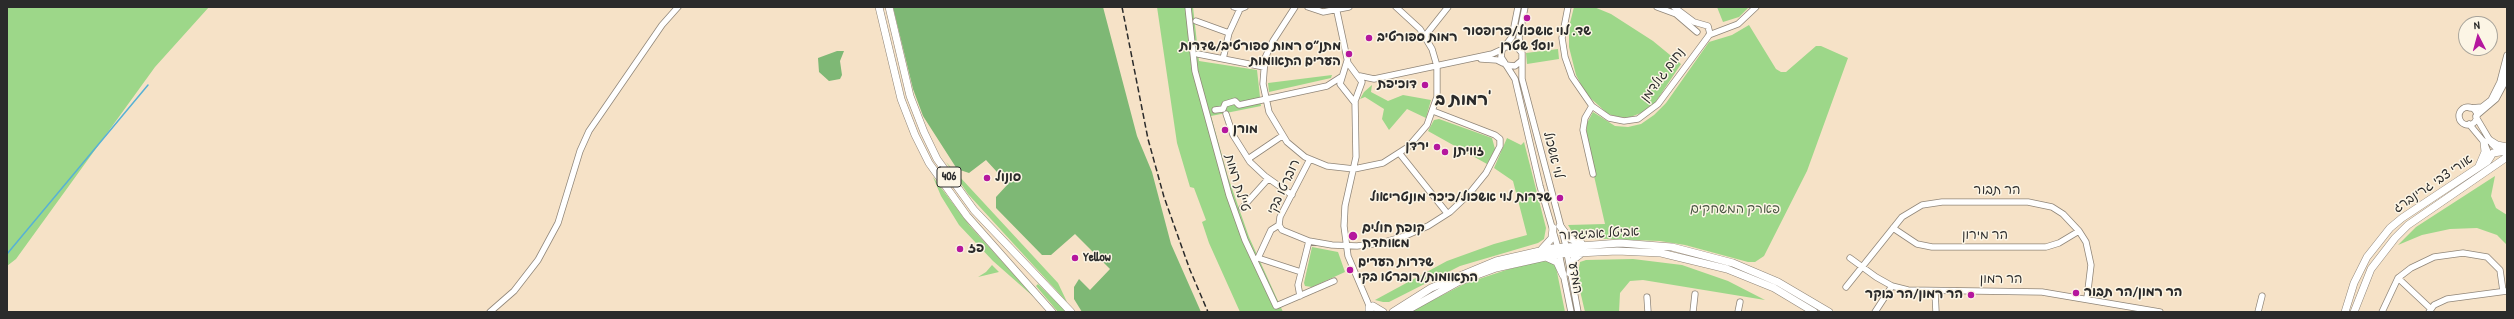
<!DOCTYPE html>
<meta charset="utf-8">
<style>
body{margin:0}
#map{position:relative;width:2514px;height:319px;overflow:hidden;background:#f6e2c7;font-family:"Patrick Hand",sans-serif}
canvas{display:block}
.frame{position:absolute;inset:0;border:8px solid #2b2b2b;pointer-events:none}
.north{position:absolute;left:2458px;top:16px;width:40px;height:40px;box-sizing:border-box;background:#fcf5e5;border:1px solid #a8a49b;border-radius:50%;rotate:354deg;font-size:11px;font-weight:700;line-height:16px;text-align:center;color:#2b2b2b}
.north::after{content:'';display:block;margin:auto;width:14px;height:18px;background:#b5179e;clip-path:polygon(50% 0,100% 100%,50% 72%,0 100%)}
</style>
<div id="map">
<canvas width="2514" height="319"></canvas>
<div class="frame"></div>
<div class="north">N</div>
</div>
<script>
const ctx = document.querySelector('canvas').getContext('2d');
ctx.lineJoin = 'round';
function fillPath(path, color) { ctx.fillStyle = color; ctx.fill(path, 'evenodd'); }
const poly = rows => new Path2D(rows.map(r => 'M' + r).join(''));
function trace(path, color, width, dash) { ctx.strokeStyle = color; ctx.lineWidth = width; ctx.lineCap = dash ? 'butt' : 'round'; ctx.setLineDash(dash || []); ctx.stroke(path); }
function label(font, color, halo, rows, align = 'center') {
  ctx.font = font + ' "Patrick Hand","Playpen Sans Hebrew",sans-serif'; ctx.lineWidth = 3; ctx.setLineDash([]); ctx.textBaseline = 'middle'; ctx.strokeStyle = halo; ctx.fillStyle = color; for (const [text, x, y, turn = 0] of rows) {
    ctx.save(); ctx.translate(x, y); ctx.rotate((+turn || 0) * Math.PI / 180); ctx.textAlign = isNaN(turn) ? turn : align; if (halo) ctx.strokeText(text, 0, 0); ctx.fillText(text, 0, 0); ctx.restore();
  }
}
const green = poly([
 [7,7,209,7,155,67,16,259,7,266],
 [1157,7,1193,7,1199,61,1257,70,1261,106,1211,116,1228,177,1249,237,1283,312,1240,312,1209,243,1202,222,1206,220,1194,188,1190,187,1177,143],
 [1574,7,1594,7,1611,14,1653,41,1681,64,1655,103,1646,111,1628,118,1619,117,1608,114,1586,94,1576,75,1569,47,1569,27],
 [1717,7,1749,7,1739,17,1723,22],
 [1749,25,1776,69,1781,72,1786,72,1816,46,1821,46,1848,58,1807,171,1764,256,1755,262,1748,262,1685,245,1660,241,1582,238,1574,235,1568,225,1605,224,1586,141,1587,123,1593,112,1615,126,1628,127,1641,124,1654,115,1666,103,1709,42,1732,35],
 [1558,49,1559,59,1527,64,1526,53],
 [1332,75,1331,78,1269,92,1268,83],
 [1372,85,1371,92,1388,101,1403,95,1431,100,1426,118,1407,109,1389,130,1382,119,1384,109,1365,97,1360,99,1364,92],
 [1439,119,1492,138,1495,149,1487,164,1428,131,1434,120],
 [1507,138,1521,145,1524,142,1546,228,1544,239,1538,243,1460,266,1389,302,1383,302,1375,300,1447,261,1494,244,1527,235,1513,181,1494,168],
 [946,162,1058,283,1067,302,968,194],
 [2495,176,2491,196,2496,208,2507,215,2507,245,2497,235,2477,228,2450,229,2422,235,2398,245,2416,227],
 [933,177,970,226,1035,298,993,261,959,225,941,196],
 [1312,247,1338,252,1345,272,1312,287,1305,286,1304,283],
 [1633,259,1682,265,1728,281,1765,300,1643,280,1630,281,1620,293,1619,312,1585,312,1577,278,1580,262,1586,260],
 [1543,261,1551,262,1556,267,1565,312,1410,312,1464,284,1509,269],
 [992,265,999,272,978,277,986,272],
 [1038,284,1067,312,1058,312,1036,286]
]);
const forest = poly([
 [893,7,1103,7,1137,136,1152,172,1171,244,1201,312,1082,312,1074,299,1074,287,1079,279,1090,290,1110,269,1075,234,1051,255,1042,255,996,208,996,197,1008,184,986,160,969,173,957,169,923,116,913,89],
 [837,51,844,51,840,61,842,75,840,79,829,81,819,72,818,58]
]);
const stream = poly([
 [7,254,148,85]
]);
const minor = poly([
 [1188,7,1195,71,1229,195,1245,240,1276,306,1334,281],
 [1234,7,1240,9,1245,7],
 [1295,7,1273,41,1265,58,1263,84,1269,112,1287,142,1305,157,1327,166,1354,169,1383,163,1408,147,1427,125,1437,97,1437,66,1432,49,1420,29,1396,7],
 [1308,7,1323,12,1349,7],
 [1336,7,1348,63,1362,82,1355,101,1356,157,1345,206,1344,226,1348,256,1371,310],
 [1518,7,1512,37,1502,50,1501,57,1515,79,1540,186,1558,248,1571,312],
 [1568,7,1562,38,1565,57,1572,77,1592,106,1609,118,1624,121,1638,119,1658,104,1710,34,1708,26,1694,22,1674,7],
 [1657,7,1676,14,1697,32],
 [1196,21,1229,33],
 [1709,35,1738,24,1756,7],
 [1425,36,1448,7],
 [1506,47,1516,46,1522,53,1522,79,1565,242,1578,312],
 [1520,49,1519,37,1525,7],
 [1198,54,1264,67],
 [1223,59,1229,33,1240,9],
 [1481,59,1497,60,1503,63],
 [1347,61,1340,84,1355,103],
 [1506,65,1515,66,1521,61],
 [1360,76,1374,79,1492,54,1503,49],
 [1592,106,1585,118,1583,130,1593,174],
 '2459 116a9 9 0 1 1 18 0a9 9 0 1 1-18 0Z',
 [2470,108,2482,107,2491,100,2500,82,2507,55],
 [1215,110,1223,109,1225,104,1235,101,1239,105,1327,86,1341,77],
 [1226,114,1233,135,1250,162,1265,176,1292,195],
 [2476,116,2496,99,2504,84,2507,73],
 [2476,117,2492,144,2500,152],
 [2469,124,2484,142,2490,157],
 [1400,154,1447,213],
 [1248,159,1282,136],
 [1310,159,1280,217,1279,225,1282,230,1309,241,1332,245,1357,246,1381,243,1405,236,1428,226,1450,212,1469,194,1486,173,1500,146,1500,139,1495,135,1433,111],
 [1242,208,1268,179],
 [1279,225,1271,230,1258,258,1301,272],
 [1893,228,1917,244,1932,247,2046,247,2059,243,2079,231],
 [1850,258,1876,277,1892,286,1908,290,2042,292,2160,312],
 [1846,287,1902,217,1922,205,1942,202,2028,202,2052,207,2063,214,2079,231,2086,242,2091,265,2087,298],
 [1935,292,1936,312],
 [1300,296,1298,285,1309,241],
 [1647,297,1648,312],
 [2431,309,2398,278,2411,268,2434,257,2463,253,2487,257,2500,270,2503,291],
 [490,312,514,291,538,260,558,223,580,151,589,131,662,25,678,7],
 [1693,312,1695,294],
 [1738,312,1740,302],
 [1875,312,1892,286],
 [2258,312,2262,296],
 [2382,312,2398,278],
 [2429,312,2434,305,2447,299,2507,291]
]);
const major = poly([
 [879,7,901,99,915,135,929,163,967,216,1052,312],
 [889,7,910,96,924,132,937,159,974,210,1071,312],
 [2489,140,2497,145,2507,147],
 [2479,166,2485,152,2484,142],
 [1560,226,1569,238,1581,243],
 [1542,249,1552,238,1553,228],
 [1546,257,1557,262,1563,275],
 [1570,273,1574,259,1583,252],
 [1373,306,1383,312],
 [1369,307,1369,312],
 [1393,312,1431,288,1496,261,1553,248,1620,243,1672,247,1733,263,1778,282,1829,312],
 [1404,312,1458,282,1496,268,1559,254,1617,251,1661,253,1727,269,1774,288,1814,312],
 [2345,312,2354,283,2367,257,2390,228,2402,218,2488,161,2493,153,2507,151],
 [2354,312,2371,269,2395,238,2408,225,2507,157]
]);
const rail = poly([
 [1122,7,1148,139,1164,197,1190,270,1208,312]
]);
const markers = [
 [1527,18,4,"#b5179e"],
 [1369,38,4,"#b5179e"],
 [1349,54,4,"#b5179e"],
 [1425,85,4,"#b5179e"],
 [1225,130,4,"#b5179e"],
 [1437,147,4,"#b5179e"],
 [1445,152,4,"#b5179e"],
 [987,178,4,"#b5179e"],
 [1560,198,4,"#b5179e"],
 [1353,236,5,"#b5179e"],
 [960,249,4,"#b5179e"],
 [1075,258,4,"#b5179e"],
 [1350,270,4,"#b5179e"],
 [2076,293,4,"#b5179e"],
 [1971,295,4,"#b5179e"]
];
const shields = [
 [949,177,24]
];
const shieldNames = [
 ["406",949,177]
];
const poiNames = [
 ["שד. לוי אשכול/פרופסור",1527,32,"center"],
 ["יוסף שטרן",1527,47,"center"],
 ["רמות ספורטיב",1377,38],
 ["מתנ״ס רמות ספורטיב/שדרות",1341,47,"right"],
 ["הערים התאומות",1341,62,"right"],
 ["דוכיפת",1417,85,"right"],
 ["מורן",1233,130],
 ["ירדן",1429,147,"right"],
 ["זוויתן",1453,152],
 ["סונול",995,178],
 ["שדרות לוי אשכול/כיכר מונטריאול",1552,198,"right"],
 ["קופת חולים",1362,229],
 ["מאוחדת",1362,244],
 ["פז",968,249],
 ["Yellow",1083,258],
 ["שדרות הערים",1358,263],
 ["התאומות/רוברטו בקי",1358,278],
 ["הר רמון/הר תבור",2084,293],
 ["הר רמון/הר בוקר",1963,295,"right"]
];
const streetNames = [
 ["נחום גולדמן",1663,75,-53],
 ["לוי אשכול",1553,155,76],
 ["טיילת רמות",1237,183,73],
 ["אורי צבי גרינברג",2433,184,-34],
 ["רוברטו בקי",1284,187,-65],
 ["הר תבור",1997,191],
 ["אביטל אביגדור",1599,234,-3],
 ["הר מירון",1985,236],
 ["המדע",1575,278,80],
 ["הר רמון",2001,280]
];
const parkNames = [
 ["פארק המשחקים",1735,210]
];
const districtNames = [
 ["רמות ב'",1463,100]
];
fillPath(green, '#9dd789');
fillPath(forest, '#7eb875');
trace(stream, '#57b1d5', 1.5);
trace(minor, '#908679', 7);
trace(major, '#908679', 8);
trace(minor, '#fff', 5.5);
trace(major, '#fff', 7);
trace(rail, '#2b2b2b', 1.5, [6, 3]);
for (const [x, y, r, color] of markers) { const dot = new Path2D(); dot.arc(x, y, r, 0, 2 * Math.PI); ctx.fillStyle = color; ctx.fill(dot); trace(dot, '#fcf5e5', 1.5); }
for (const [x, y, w] of shields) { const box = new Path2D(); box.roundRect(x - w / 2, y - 10, w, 20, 3); ctx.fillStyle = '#fcf5e5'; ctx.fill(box); trace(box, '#2b2b2b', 1); }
label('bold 12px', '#2b2b2b', null, shieldNames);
label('bold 13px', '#2b2b2b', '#fcf5e5', poiNames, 'left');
label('13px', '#2b2b2b', '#fcf5e5', streetNames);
label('13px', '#485642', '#fcf5e5', parkNames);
label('bold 17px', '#2b2b2b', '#fcf5e5', districtNames);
</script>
